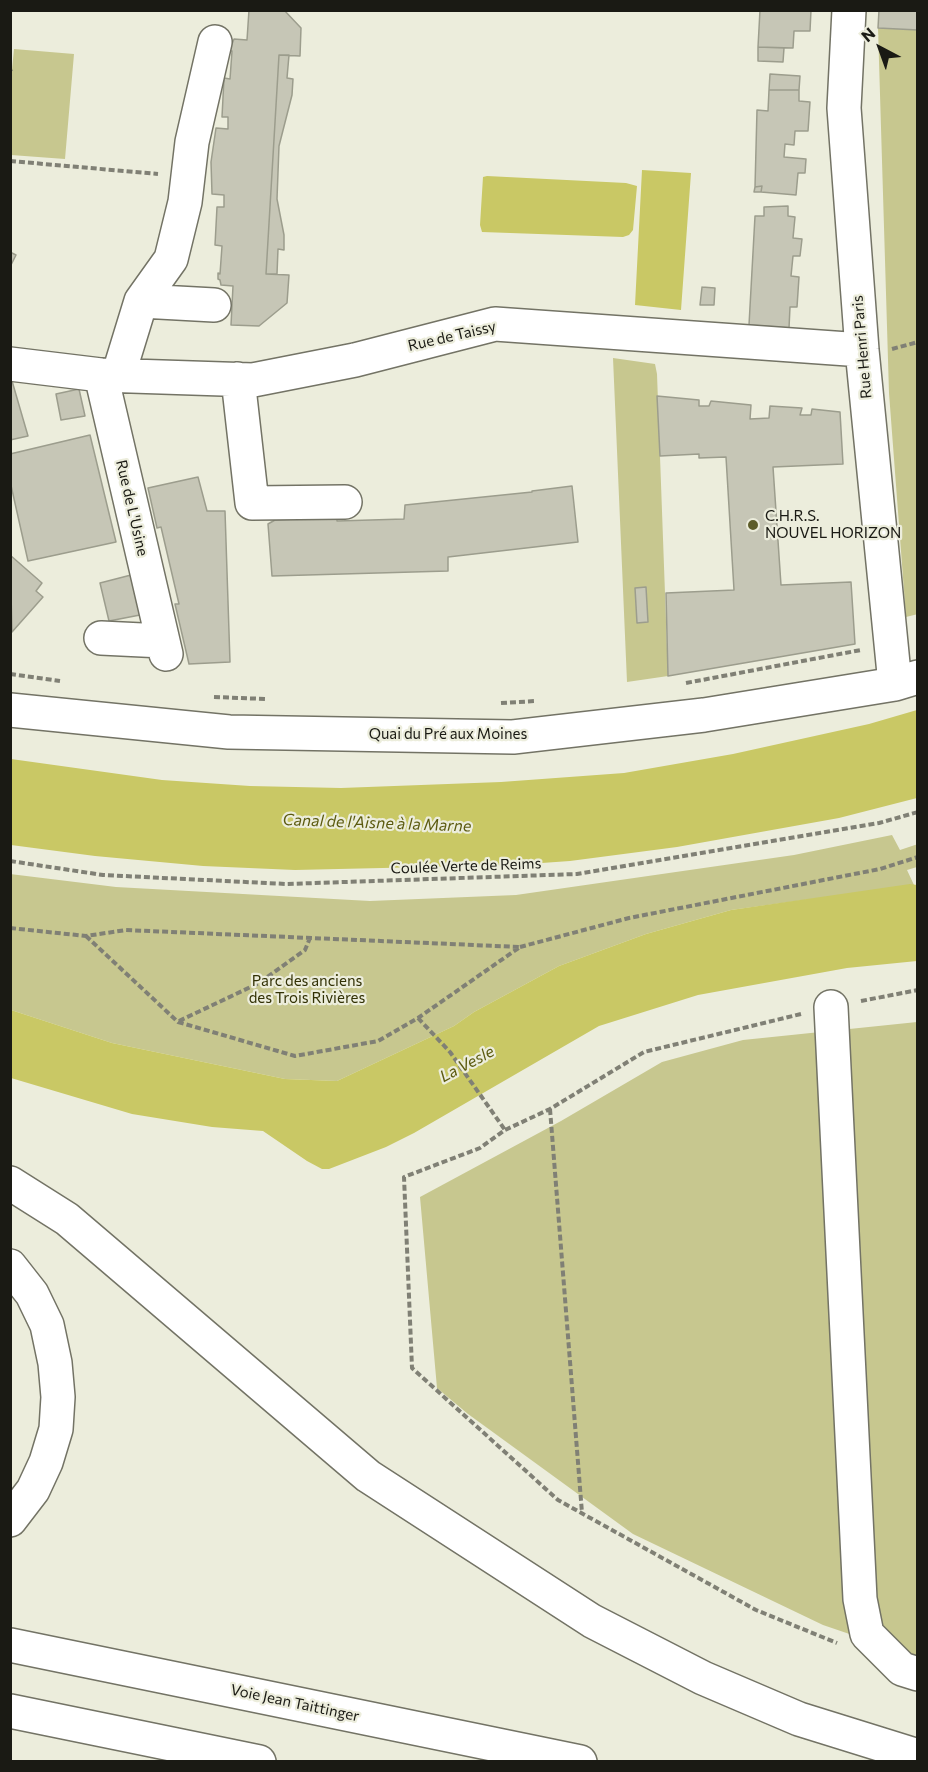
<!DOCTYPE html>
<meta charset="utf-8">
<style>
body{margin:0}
#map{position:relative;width:928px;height:1772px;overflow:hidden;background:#eceddc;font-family:Commissioner,sans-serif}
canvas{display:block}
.frame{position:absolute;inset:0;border:12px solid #1a1a14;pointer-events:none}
.north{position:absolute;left:850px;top:18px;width:60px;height:60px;-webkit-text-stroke:4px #eceddc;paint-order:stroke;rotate:319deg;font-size:16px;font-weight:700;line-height:24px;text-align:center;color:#1a1a14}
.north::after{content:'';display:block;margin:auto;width:21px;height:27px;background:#1a1a14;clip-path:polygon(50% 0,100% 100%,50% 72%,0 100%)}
</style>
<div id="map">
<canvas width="928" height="1772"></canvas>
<div class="frame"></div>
<div class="north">N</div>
</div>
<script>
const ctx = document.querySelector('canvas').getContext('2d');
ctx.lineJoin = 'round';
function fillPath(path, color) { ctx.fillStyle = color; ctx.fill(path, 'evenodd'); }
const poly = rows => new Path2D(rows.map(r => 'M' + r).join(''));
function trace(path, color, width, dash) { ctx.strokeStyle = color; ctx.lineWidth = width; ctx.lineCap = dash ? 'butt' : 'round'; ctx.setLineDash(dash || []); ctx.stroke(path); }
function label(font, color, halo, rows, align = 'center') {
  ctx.font = font + ' Commissioner,sans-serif'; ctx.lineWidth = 4.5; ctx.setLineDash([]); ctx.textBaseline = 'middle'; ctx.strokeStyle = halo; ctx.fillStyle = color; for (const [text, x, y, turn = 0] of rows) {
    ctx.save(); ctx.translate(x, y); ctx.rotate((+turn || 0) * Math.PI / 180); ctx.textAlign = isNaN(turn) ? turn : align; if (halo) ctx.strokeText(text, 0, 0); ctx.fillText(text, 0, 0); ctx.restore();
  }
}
const green = poly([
 [878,28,917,30,918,614,906,617,889,393],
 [14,49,74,54,65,159,11,155,10,90],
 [613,358,655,364,657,374,668,676,627,682],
 [892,835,900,850,918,844,917,867,907,870,914,885,731,910,646,934,559,966,474,1012,454,1026,337,1081,285,1079,112,1043,11,1010,10,874,116,887,370,901,516,895,794,855],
 [917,1022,917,1657,823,1625,633,1534,468,1414,437,1388,420,1197,561,1121,662,1062,743,1040]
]);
const water = poly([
 [642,170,691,173,681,310,635,305],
 [487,176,626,183,637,186,633,230,629,235,623,237,482,232,480,225,483,177],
 [917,710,917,798,839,818,677,847,570,861,513,865,295,870,203,866,95,856,11,845,11,759,162,780,250,786,341,788,501,782,624,773,733,754,869,724],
 [910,884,917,885,917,961,847,968,698,995,599,1026,414,1133,386,1147,329,1169,322,1169,307,1161,263,1131,212,1127,132,1114,11,1078,11,1010,112,1043,285,1079,337,1081,454,1026,474,1012,559,966,646,934,731,910]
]);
const building = poly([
 [249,10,284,10,301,28,300,56,279,55,266,274,289,275,287,303,259,326,231,325,233,286,221,285,220,280,218,279,218,273,220,274,222,246,215,245,217,207,224,207,224,195,212,194,211,162,216,128,228,129,228,117,222,117,224,78,230,79,232,51,230,51,230,44,232,44,234,39,247,40,249,10],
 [760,10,811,10,810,31,794,31,793,48,758,47,760,10],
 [879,10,918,10,918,30,878,28,879,10],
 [758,47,784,48,783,62,758,61,758,47],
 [279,55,289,55,287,78,293,79,292,95,279,146,277,199,284,235,284,250,278,249,277,274,266,274,279,55],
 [770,74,800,76,799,90,769,90,770,74],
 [769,90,799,90,799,101,810,102,808,131,795,131,794,145,785,144,784,157,806,159,805,173,798,173,796,195,761,192,762,186,755,187,757,110,768,111,769,90],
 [762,186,761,192,754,192,755,187,762,186],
 [788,206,788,216,795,217,793,238,802,239,800,256,793,256,791,276,799,277,797,307,790,307,789,328,749,325,755,216,764,216,764,207,788,206],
 [10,252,16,255,10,267,10,252],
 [702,287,715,288,714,305,700,305,702,287],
 [10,374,28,436,10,440,10,374],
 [79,389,85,416,61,420,56,394,79,389],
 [657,396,699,400,699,406,709,406,711,401,751,405,750,419,769,418,770,406,802,408,800,415,811,415,812,409,840,412,843,464,773,467,781,585,851,582,855,644,668,676,666,593,734,590,726,457,699,458,699,454,660,456,657,396],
 [90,435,116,542,28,561,10,481,10,454,90,435],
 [198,477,207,511,225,511,230,662,189,664,175,604,179,604,161,527,157,528,148,488,198,477],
 [572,486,578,542,448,557,448,571,272,576,268,524,275,520,337,517,337,521,404,519,405,505,532,492,532,491,572,486],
 [10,555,42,583,36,591,43,597,12,632,10,555],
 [131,575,140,615,109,621,100,583,131,575],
 [646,587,648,622,637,623,635,588,646,587]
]);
const path = poly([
 [10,70,12,69],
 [10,161,158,174],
 [892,349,918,342],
 [10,674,60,681],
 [686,683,861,650],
 [214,697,266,699],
 [501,703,536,701],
 [10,861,103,875,287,884,577,874,879,823,918,812],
 [10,928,86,936,126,930,520,947,418,1018,378,1041,295,1056,178,1022,86,936],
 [520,947,629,918,880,869,918,857],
 [861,1001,918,990],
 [801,1014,644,1052,550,1109,505,1130,480,1148,404,1177,412,1368,558,1500,756,1610,837,1643],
 [418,1018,450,1052,505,1130],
 [179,1021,259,983,305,950,310,938],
 [550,1109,582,1513]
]);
const minor = poly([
 [849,10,844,108,862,350,895,684],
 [141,301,214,305],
 [10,364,101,375,253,380,355,360,495,324,862,350],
 [101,375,166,654],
 [118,376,141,301,171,259,185,202,192,142,215,42],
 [238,379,252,503,345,502],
 [101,638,163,641],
 [10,710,229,732,513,737,704,715,895,684,918,677],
 [831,1007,860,1599,867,1634,902,1669,918,1674]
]);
const highway = poly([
 [10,1183,67,1219,368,1476,592,1621,703,1678,799,1719,918,1756],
 [10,1266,32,1294,47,1325,55,1363,58,1397,56,1429,46,1462,33,1490,10,1520],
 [10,1645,580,1762],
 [10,1711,259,1762]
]);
const markers = [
 [753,525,6,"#5d5d29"]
];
const streetNames = [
 ["Rue de Taissy",452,336,-13],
 ["Rue Henri Paris",862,347,-95],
 ["Rue de L'Usine",132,508,77],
 ["Quai du Pré aux Moines",448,734],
 ["Coulée Verte de Reims",466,866,-2],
 ["Voie Jean Taittinger",295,1703,12]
];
const poiNames = [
 ["C.H.R.S.",765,516],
 ["NOUVEL HORIZON",765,533]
];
const parkNames = [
 ["Parc des anciens",307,981],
 ["des Trois Rivières",307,998]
];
const waterNames = [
 ["Canal de l'Aisne à la Marne",377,823,2],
 ["La Vesle",467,1064,-28]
];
fillPath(green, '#c7c78f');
fillPath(water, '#c9c865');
fillPath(building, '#c6c6b6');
trace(building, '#9c9d8d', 1.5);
trace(minor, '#737365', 36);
trace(highway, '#737365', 36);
trace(path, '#808075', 4, [6, 3]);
trace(minor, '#fff', 33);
trace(highway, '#fff', 33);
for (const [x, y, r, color] of markers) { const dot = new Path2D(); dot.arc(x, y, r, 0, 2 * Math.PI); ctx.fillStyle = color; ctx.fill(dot); trace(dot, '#eceddc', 2); }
label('15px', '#1a1a14', '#eceddc', streetNames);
label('15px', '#1a1a14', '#eceddc', poiNames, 'left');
label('15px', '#323105', '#eceddc', parkNames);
label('italic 16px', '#5b5a0f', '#eceddc', waterNames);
</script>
